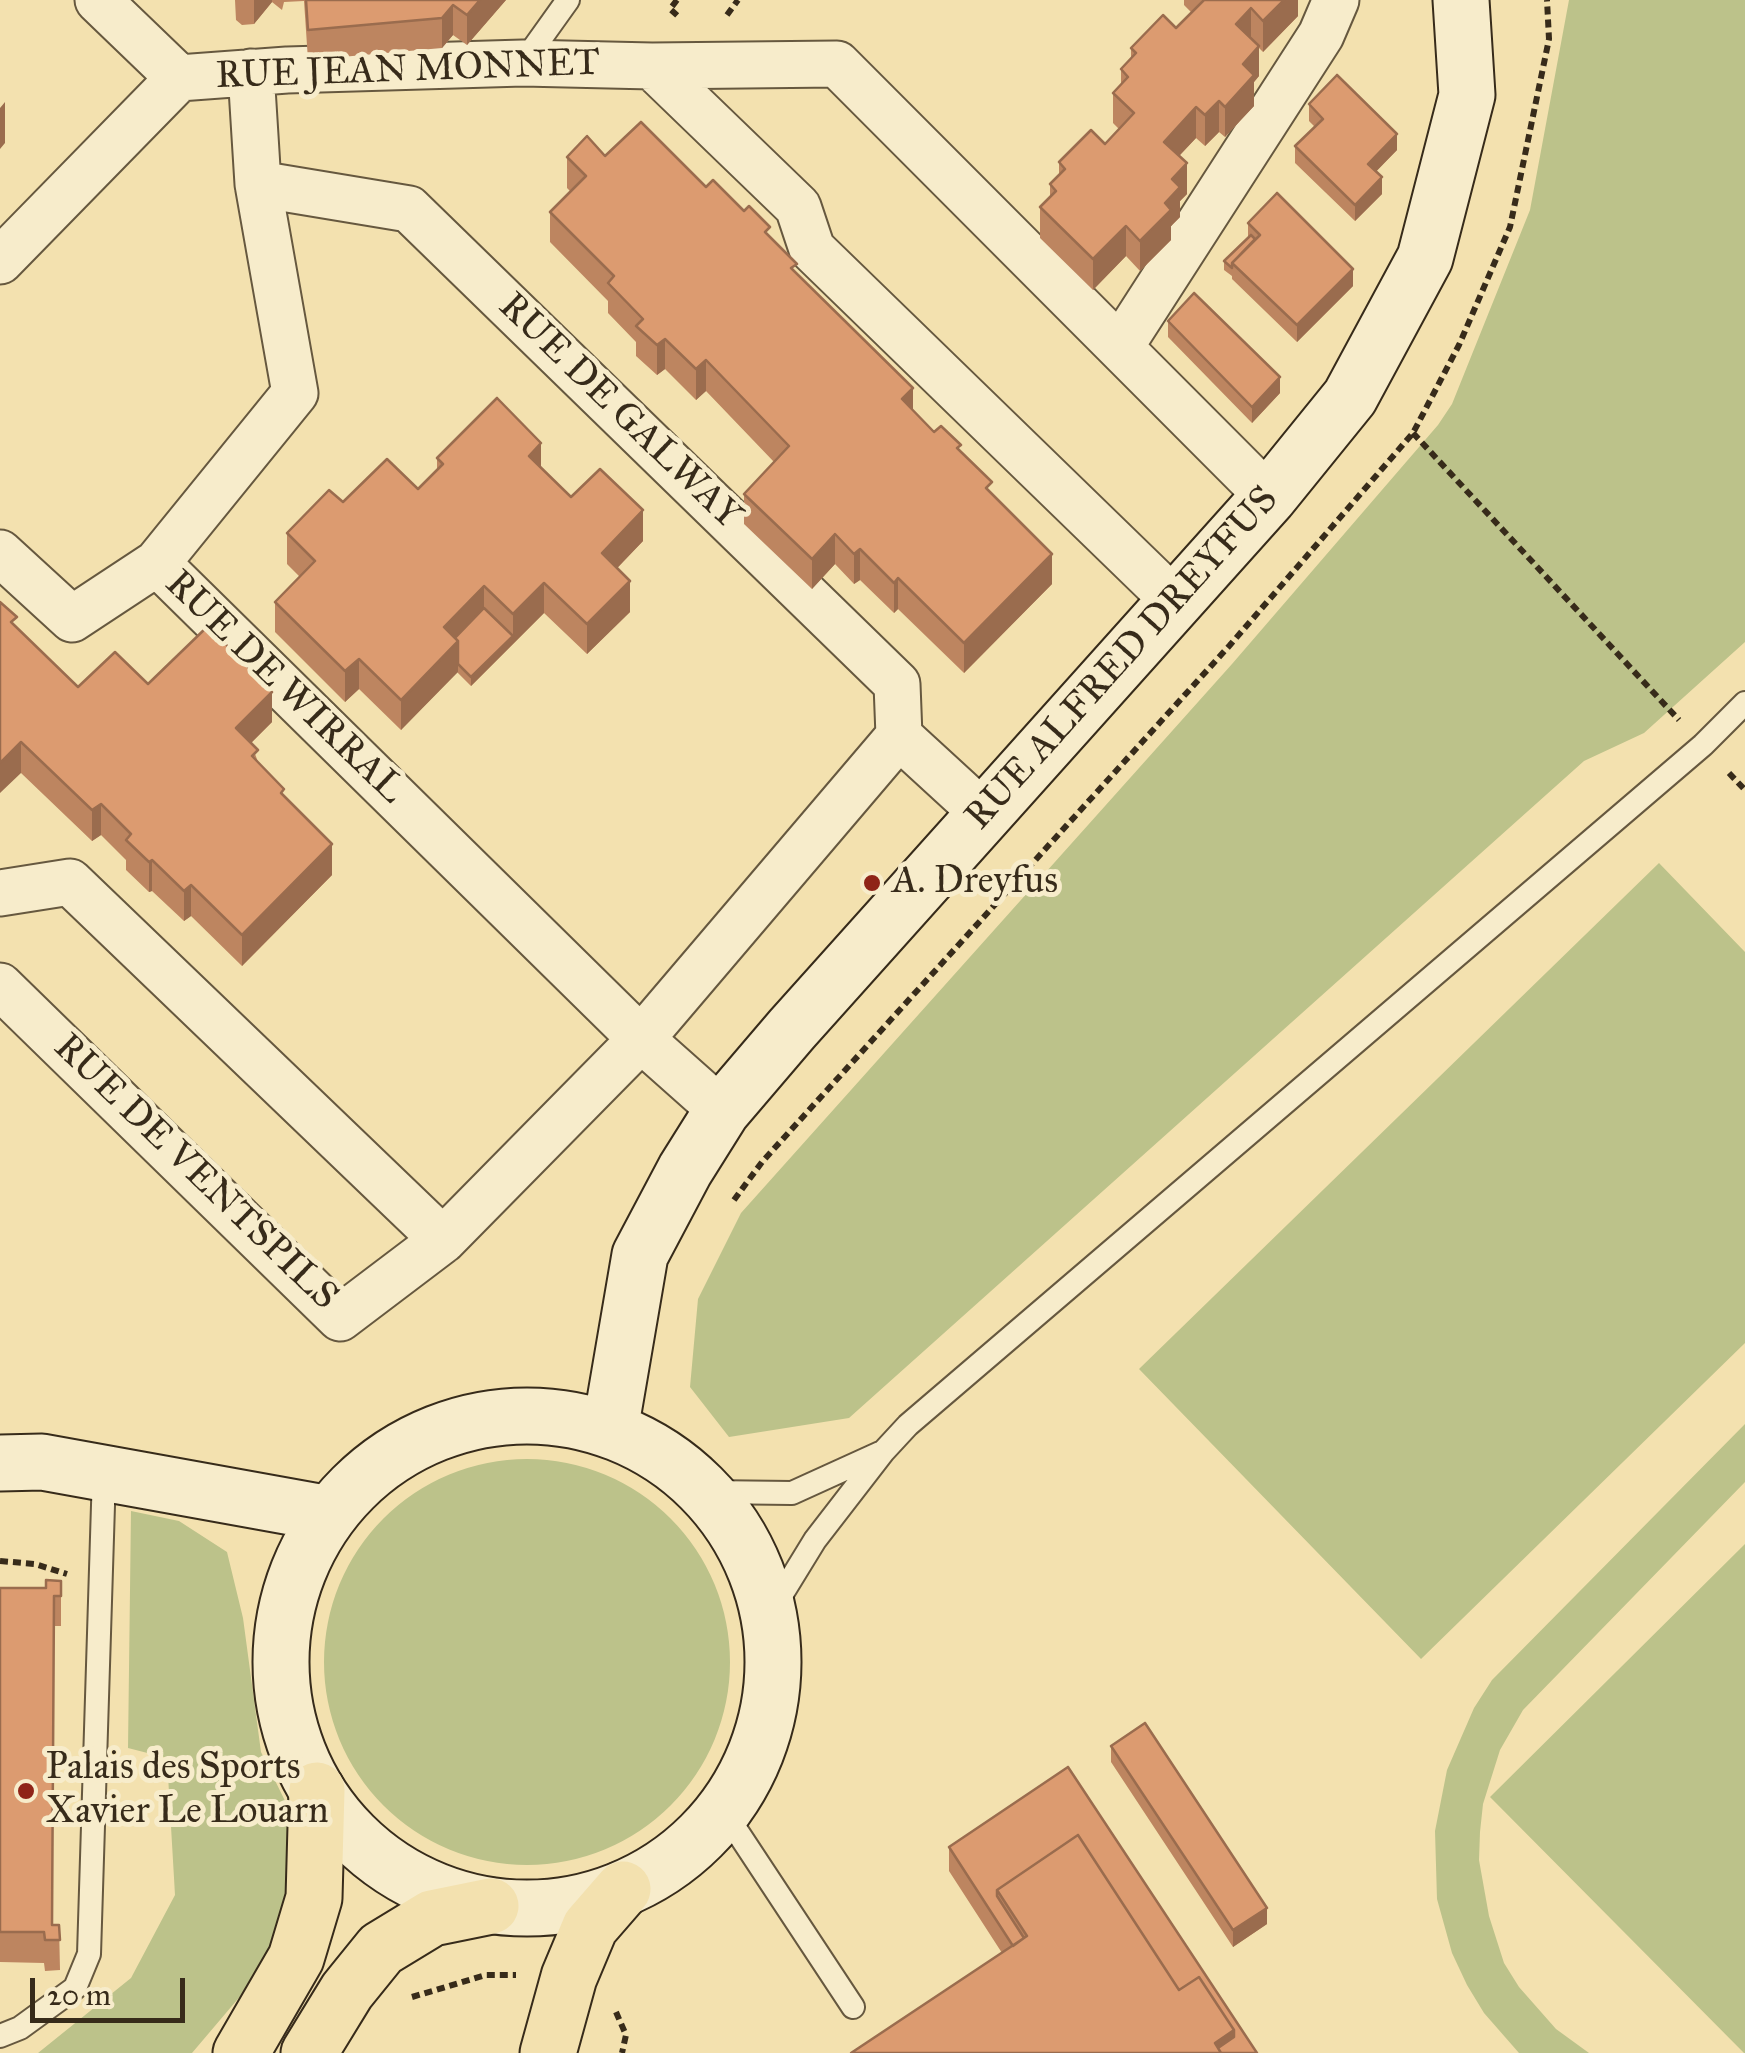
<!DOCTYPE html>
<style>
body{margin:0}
#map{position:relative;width:1745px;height:2053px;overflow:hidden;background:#f3e1af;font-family:"IM FELL Great Primer",serif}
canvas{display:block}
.scale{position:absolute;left:30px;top:1978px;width:155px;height:45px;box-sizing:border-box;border:5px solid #372b1a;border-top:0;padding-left:12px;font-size:30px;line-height:35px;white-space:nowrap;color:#372b1a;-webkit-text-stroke:8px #f7eccb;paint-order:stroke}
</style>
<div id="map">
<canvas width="1745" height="2053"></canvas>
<div class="scale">20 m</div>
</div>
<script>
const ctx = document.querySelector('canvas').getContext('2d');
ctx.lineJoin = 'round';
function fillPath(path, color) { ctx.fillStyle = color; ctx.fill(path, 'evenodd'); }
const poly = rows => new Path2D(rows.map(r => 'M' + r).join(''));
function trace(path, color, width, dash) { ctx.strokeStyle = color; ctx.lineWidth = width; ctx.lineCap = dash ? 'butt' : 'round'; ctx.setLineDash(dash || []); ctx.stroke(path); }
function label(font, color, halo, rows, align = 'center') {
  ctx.font = font + ' "IM FELL Great Primer",serif'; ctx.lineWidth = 10; ctx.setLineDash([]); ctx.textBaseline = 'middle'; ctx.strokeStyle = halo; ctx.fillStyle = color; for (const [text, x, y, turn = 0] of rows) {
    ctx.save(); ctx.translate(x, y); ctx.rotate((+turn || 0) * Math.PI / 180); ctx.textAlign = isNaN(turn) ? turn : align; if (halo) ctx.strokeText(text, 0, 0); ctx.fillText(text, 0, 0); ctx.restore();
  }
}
const green = poly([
 [1569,0,1745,0,1745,642,1644,733,1584,761,849,1418,729,1437,690,1387,698,1299,741,1213,1232,664,1438,425,1452,404,1530,210],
 [1659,863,1745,952,1745,1343,1421,1659,1139,1369],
 [1745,1424,1745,1482,1523,1710,1500,1750,1483,1804,1480,1832,1479,1860,1489,1916,1504,1963,1519,1987,1556,2029,1589,2053,1519,2053,1484,2013,1467,1985,1452,1953,1437,1899,1435,1831,1447,1770,1474,1708,1492,1680],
 '324 1662a203 203 0 1 1 406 0a203 203 0 1 1-406 0Z',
 [131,1511,179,1521,227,1552,243,1618,261,1752,290,1811,301,1875,276,1954,192,2053,38,2053,131,1978,175,1895,167,1758,128,1748],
 [1745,1544,1745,2053,1744,2053,1490,1797]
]);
const path = poly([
 [677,0,670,9,679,17],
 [727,15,738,0],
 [1413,433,1679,720],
 [1729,773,1745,790],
 [734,1200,762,1162,1230,645,1413,433,1459,345,1510,227,1549,39,1547,0],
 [0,1561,35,1564,67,1574],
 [412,1997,486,1975,516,1975],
 [616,2012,626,2035,622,2053]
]);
const lane = poly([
 [523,63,568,0],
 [707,1492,792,1493,880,1453],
 [769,1615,815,1540,883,1452,908,1425,1703,745,1745,703],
 [723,1810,853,2007],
 [0,2036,20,2028,75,1988,89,1954,104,1473]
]);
const street = poly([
 [98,0,179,78],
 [652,66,798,207,812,249,1155,582],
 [251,72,258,184,409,209,897,684,899,736,984,814],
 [258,184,295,393,157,563,641,1039,722,1111],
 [0,261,179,78,287,70,523,63,652,66,837,64,1269,497],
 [1120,347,1321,35,1336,0],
 [0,553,72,619,157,563],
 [0,893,70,882,443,1240],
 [0,986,340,1318,443,1240,641,1039,899,736]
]);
const secondary = poly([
 '281 1662a246 246 0 1 1 492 0a246 246 0 1 1-492 0Z',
 [610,1430,640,1255,685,1170,722,1111,792,1029,1269,497,1350,397,1425,258,1467,95,1461,0],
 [0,1463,42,1462,330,1514]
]);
const primary = poly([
 [309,2053,347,1991,381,1949,432,1918,491,1906]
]);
const highway = poly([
 [241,2053,296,1958,314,1898,317,1790],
 [548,2053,569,1977,590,1927,623,1889]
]);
const wall = poly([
 [235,0,506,0,467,45,453,35,442,48,308,60,304,1,284,2,282,10,272,2,254,24,242,25,236,20],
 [1184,0,1298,0,1298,16,1263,52,1259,48,1259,76,1254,82,1254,106,1225,137,1219,132,1205,146,1196,138,1179,156,1187,194,1180,201,1180,217,1171,226,1171,240,1140,271,1126,256,1093,290,1040,238,1040,207,1050,197,1050,184,1059,175,1059,162,1105,144,1119,129,1113,123,1113,93,1121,85,1121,69,1131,58,1131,48,1176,28,1191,12,1184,5],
 [1309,104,1397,150,1376,171,1382,194,1355,221,1295,163,1295,146,1315,127,1309,121],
 [605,156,706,187,770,236,797,274,913,411,934,432,961,452,992,494,1052,584,964,673,898,609,894,613,860,580,854,584,835,564,812,589,744,524,744,494,774,462,706,391,696,400,665,369,657,375,636,356,636,342,608,313,608,301,550,242,550,212,571,192,567,188,567,157],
 [1248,223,1353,286,1297,342,1232,279,1232,276,1224,270,1224,261,1248,238],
 [1168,321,1280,393,1252,423,1168,337],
 [437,458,541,468,571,497,643,541,617,568,630,612,587,654,544,613,471,686,457,672,401,730,359,689,345,702,275,632,275,602,300,577,287,564,287,533,343,502,418,489,437,470],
 [17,627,78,687,148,684,272,722,251,743,258,762,284,797,332,875,242,966,191,916,184,921,152,891,149,892,126,870,126,860,101,835,92,841,21,773],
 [61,1581,61,1626,54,1626,52,1925,59,1925,60,1970,45,1971,44,1963,0,1962,0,1588,46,1588],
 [1111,1746,1267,1924,1233,1947,1111,1762],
 [949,1847,1257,2053,1002,1953,949,1871]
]);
const shadedWall = poly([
 [254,0,272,0,272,2,254,24],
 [480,0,506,0,467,45,467,15],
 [1283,0,1298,0,1298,16,1263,52,1263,21],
 [453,5,453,35,442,48,442,18],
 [1251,8,1251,39,1236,24],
 [1259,46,1259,76,1254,82,1254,106,1225,137,1225,107,1243,64],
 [1219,101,1219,132,1205,146,1205,115],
 [5,102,5,143,0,149,0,108],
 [1196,107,1196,138,1164,172,1164,142],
 [1397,134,1397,150,1368,180,1368,164],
 [1187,163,1187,194,1180,201,1180,217,1171,226,1171,240,1140,271,1140,241,1165,203,1172,179],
 [1382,177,1382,194,1355,221,1355,205],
 [1126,226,1126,256,1093,290,1093,259],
 [1353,269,1353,286,1297,342,1297,325],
 [665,339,665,369,657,375,657,345],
 [706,360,706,391,696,400,696,369],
 [1280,377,1280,393,1252,423,1252,407],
 [913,388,913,419,902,399],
 [541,443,541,474,529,456],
 [643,510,643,541,602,584,602,553],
 [835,534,835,564,812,589,812,559],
 [860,549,860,580,854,584,854,554],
 [1052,554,1052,584,964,673,964,643],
 [898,578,898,609,894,613,894,583],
 [630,581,630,612,587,654,587,624],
 [544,583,544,613,471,686,471,677,513,636,513,614],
 [484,586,484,616,458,643,458,672,401,730,401,700,444,627],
 [359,659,359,689,345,702,345,671],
 [272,692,272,722,236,758,236,728],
 [21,742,21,773,0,793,0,763],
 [101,804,101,835,92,841,92,810],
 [332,844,332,875,242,966,242,935],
 [152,860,152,891,149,892,149,862],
 [191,885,191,916,184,921,184,891],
 [1267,1908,1267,1924,1233,1947,1233,1930],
 [1234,2030,1234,2053,1217,2053,1215,2043]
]);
const building = poly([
 [306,0,480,0,467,15,453,5,442,18,308,30,306,0],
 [1204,0,1284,0,1263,21,1251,8,1236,24,1259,46,1243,64,1254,75,1225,107,1219,101,1205,115,1196,107,1164,142,1187,163,1172,179,1180,187,1165,203,1171,210,1140,241,1126,226,1093,259,1040,207,1056,191,1050,184,1065,169,1059,162,1091,130,1105,144,1134,113,1113,93,1128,77,1121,69,1136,53,1131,48,1163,15,1176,28,1204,0],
 [1337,75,1397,134,1368,164,1382,177,1355,205,1295,146,1323,119,1309,104,1337,75],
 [641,122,706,187,713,180,744,211,749,206,770,227,765,232,797,264,791,268,913,388,902,399,934,432,941,426,961,445,957,448,992,482,986,488,1052,554,964,643,898,578,894,583,860,549,854,554,835,534,812,559,744,494,789,446,706,360,696,369,665,339,657,345,636,326,643,319,608,283,614,276,550,212,586,176,567,157,587,136,605,156,641,122],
 [1277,193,1353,269,1297,325,1232,263,1260,235,1248,223,1277,193],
 [1251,235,1255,239,1232,263,1232,268,1224,261,1251,235],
 [1194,293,1280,377,1252,407,1168,321,1194,293],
 [497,398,541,443,529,456,571,497,600,469,643,510,602,553,630,581,587,624,544,583,513,614,484,586,444,627,458,641,401,700,359,659,345,671,275,602,315,561,287,533,329,490,343,502,387,459,418,489,443,464,437,458,497,398],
 [0,602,17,617,11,622,78,687,115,652,148,684,208,626,272,692,236,728,258,750,252,756,284,789,281,793,332,844,242,935,191,885,184,891,152,860,149,862,126,840,131,834,101,804,92,810,21,742,0,763,0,602],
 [484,608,513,636,471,677,458,664,458,641,455,638,484,608],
 [46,1580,61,1581,61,1596,54,1596,52,1925,59,1925,60,1940,45,1940,44,1932,0,1932,0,1588,46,1588,46,1580],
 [1145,1723,1267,1908,1233,1930,1111,1746,1145,1723],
 [1068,1767,1257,2053,1221,2053,1218,2048,1234,2037,1234,2030,1199,1977,1179,1990,1078,1835,997,1890,997,1896,1024,1938,1013,1946,949,1847,1068,1767],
 [1078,1835,1179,1990,1199,1977,1234,2030,1215,2043,1221,2053,851,2053,1027,1936,997,1890,1078,1835]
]);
const markers = [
 [872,883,10,"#8f2418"],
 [26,1791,10,"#8f2418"]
];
const streetNames = [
 ["RUE JEAN MONNET",408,71,-2],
 ["RUE DE GALWAY",619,412,44],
 ["RUE ALFRED DREYFUS",1123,659,-48],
 ["RUE DE WIRRAL",284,688,44],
 ["RUE DE VENTSPILS",195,1173,44]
];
const poiNames = [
 ["A. Dreyfus",892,883],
 ["Palais des Sports",46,1769],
 ["Xavier Le Louarn",46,1813]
];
fillPath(green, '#bcc28a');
trace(lane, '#66583f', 26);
trace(street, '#66583f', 49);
trace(secondary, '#372b1a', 59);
trace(primary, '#372b1a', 59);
trace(highway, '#372b1a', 59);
trace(path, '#372b1a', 6, [8, 5]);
trace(lane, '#f7eccb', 22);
trace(street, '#f7eccb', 45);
trace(secondary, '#f7eccb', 55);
trace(primary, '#f3e1af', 55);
trace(highway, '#f3e1af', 55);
fillPath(wall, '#bd8560');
fillPath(shadedWall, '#9a6c4e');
fillPath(building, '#dc9b70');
trace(building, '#9a6c4e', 2.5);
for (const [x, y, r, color] of markers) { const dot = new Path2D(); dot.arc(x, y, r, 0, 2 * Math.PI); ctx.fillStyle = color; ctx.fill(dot); trace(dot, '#f7eccb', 4); }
label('38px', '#372b1a', '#f7eccb', streetNames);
label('38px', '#372b1a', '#f7eccb', poiNames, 'left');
</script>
